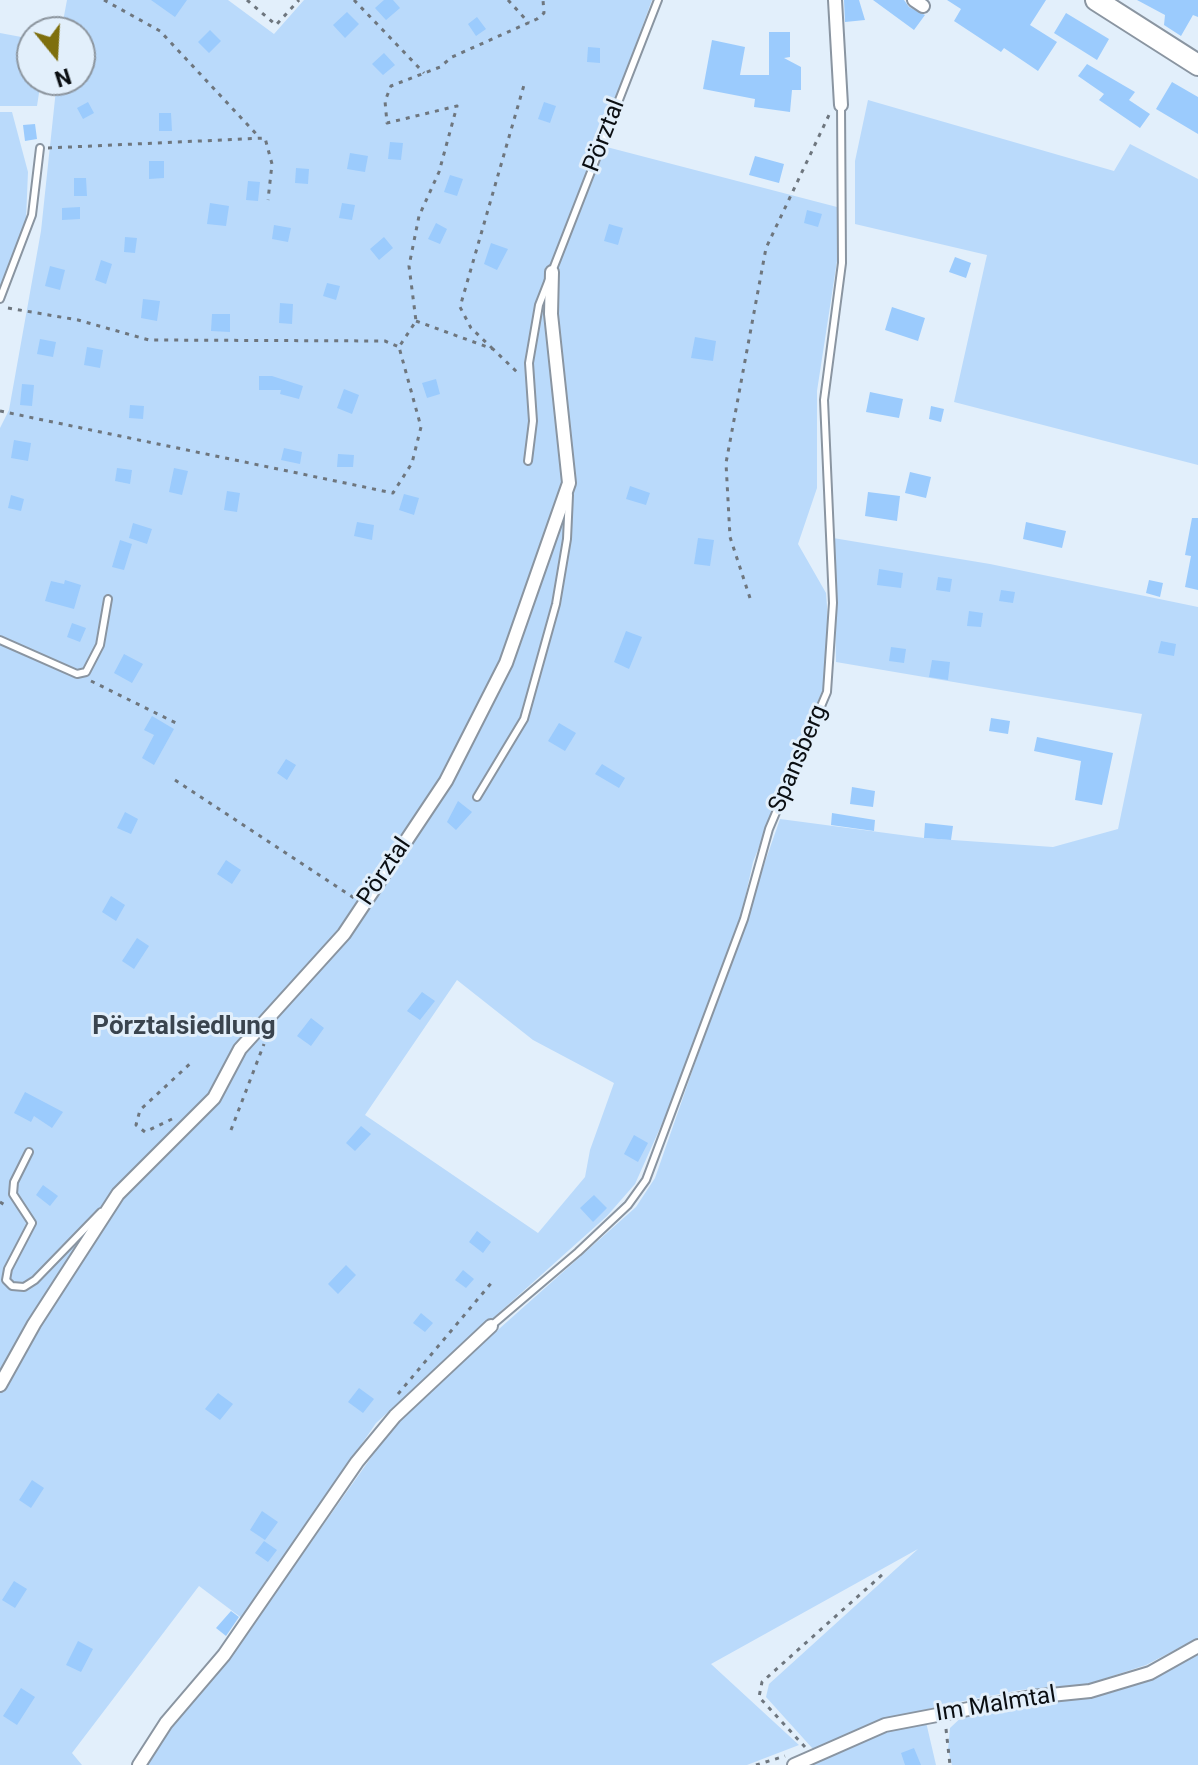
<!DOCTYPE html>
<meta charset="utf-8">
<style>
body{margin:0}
#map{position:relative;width:1198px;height:1765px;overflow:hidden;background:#e2effb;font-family:Roboto,sans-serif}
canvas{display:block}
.north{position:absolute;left:16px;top:16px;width:80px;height:80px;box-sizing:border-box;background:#e2effb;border:2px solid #8c959e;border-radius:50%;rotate:162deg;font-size:22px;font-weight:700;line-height:32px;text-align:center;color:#0a0e12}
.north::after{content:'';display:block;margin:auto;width:28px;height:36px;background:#7e6f0d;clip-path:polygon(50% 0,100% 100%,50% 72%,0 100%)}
</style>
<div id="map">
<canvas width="1198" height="1765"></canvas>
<div class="north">N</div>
</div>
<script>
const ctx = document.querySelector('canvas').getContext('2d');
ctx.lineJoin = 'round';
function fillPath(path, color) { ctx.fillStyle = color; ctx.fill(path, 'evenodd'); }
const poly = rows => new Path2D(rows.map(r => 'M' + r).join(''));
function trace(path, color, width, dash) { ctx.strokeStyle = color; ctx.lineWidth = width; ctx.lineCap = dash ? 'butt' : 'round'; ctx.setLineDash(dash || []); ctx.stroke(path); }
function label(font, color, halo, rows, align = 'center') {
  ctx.font = font + ' Roboto,sans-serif'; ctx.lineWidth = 6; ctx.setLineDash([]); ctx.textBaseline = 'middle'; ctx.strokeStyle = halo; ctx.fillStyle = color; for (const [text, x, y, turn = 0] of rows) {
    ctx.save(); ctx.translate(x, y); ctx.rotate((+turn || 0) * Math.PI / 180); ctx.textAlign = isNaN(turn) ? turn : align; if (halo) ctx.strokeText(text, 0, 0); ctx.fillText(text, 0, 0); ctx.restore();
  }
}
const green = poly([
 [67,0,228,0,274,34,304,0,652,0,599,145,837,207,837,261,817,391,817,488,798,544,826,593,830,646,823,689,753,862,742,912,682,1079,635,1184,607,1216,376,1423,243,1619,199,1586,72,1753,82,1765,0,1765,0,428,9,410,41,231,57,80,80,80,80,32,61,32],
 [457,980,533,1040,614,1083,590,1150,585,1177,538,1233,365,1115],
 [0,33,32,39,32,80,41,80,37,106,0,106],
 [868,100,1114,171,1130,144,1198,179,1198,465,954,402,987,255,855,224,855,161],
 [0,112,12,112,28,172,26,219,0,291],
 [833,538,990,564,1198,607,1198,1638,1146,1665,1088,1684,1020,1690,948,1704,884,1720,813,1749,766,1697,769,1684,918,1549,711,1664,799,1745,747,1765,145,1765,172,1725,227,1661,399,1418,636,1207,655,1178,780,819,924,838,1053,847,1118,829,1142,714,836,662],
 [1198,1652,1198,1765,952,1765,948,1750,950,1728,967,1712,1093,1695],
 [926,1722,936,1765,805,1765,888,1731]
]);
const building = poly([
 [151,0,187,0,175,17],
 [384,0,393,0,400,8,386,20,375,8],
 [844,0,859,0,865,20,845,22],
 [873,0,904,0,909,7,925,15,914,30],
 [947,0,1046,0,1030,25,1057,42,1038,71,1004,48,1001,52,954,21,961,9],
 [1137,0,1198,0,1198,17,1193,15,1181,36,1164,25,1165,15],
 [347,12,359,24,345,38,333,25],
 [1066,13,1109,39,1097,60,1054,33],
 [477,17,486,29,476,36,468,24],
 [210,30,221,41,209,53,198,42],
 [769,32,790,32,790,57,784,58,801,67,801,90,792,90,790,112,754,107,755,99,703,89,712,40,745,47,740,75,769,75],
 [588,47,600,48,600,63,587,62],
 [384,53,395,65,383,75,372,64],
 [1087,64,1135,92,1129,100,1150,114,1140,128,1099,100,1104,94,1078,76],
 [1172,82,1198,97,1198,134,1156,109],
 [88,102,94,113,83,119,77,108],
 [544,102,556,106,550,123,538,119],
 [159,113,171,113,172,131,159,131],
 [35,124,37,139,25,141,23,125],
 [390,142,403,143,401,160,388,159],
 [350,153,368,156,365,172,347,169],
 [755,156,784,164,779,183,749,175],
 [149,161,164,161,164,178,149,179],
 [296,168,309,169,308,184,295,183],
 [450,175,463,179,457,196,444,192],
 [74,178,86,178,87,196,74,196],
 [248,181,260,182,258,201,246,200],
 [210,203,229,206,226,226,207,224],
 [342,203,355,205,352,220,339,218],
 [80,207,80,219,62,220,62,208],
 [807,210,822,214,818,227,804,223],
 [436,223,447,229,440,244,428,239],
 [609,224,623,228,618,245,604,241],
 [274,225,291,228,288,242,272,239],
 [125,237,137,238,135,253,124,252],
 [384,237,393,248,379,260,370,249],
 [491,243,508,249,497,270,484,264],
 [955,257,971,263,966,278,949,272],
 [101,260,112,264,106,284,95,280],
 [50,266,65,270,60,290,45,286],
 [327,283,340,286,336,300,323,296],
 [143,299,160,301,157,321,141,318],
 [280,303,293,304,292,324,279,323],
 [892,307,925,318,918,341,885,330],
 [212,314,230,314,230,332,211,331],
 [695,337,716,341,713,361,691,358],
 [40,339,56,342,53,357,37,354],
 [87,347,103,350,100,368,84,365],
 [259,376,272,376,303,386,299,399,280,394,281,390,259,390],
 [436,379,440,394,427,398,422,383],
 [22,384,34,385,32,406,20,405],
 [344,389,359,395,352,414,337,408],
 [870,392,903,399,899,418,866,412],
 [130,405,144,406,143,419,129,418],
 [931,406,944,409,941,422,929,419],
 [14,440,31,443,28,461,11,458],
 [284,448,302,452,300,464,281,460],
 [338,454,354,455,353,467,337,467],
 [117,468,132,470,130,484,115,481],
 [174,468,188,471,182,495,169,492],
 [910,472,931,477,926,498,905,493],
 [630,486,650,493,646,505,626,499],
 [227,491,240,493,237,512,224,510],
 [868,492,900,496,897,521,865,516],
 [404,494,419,498,414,515,399,510],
 [11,495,24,499,21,511,8,508],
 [1192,518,1198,518,1198,590,1185,587,1191,556,1185,555],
 [357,522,374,525,372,540,354,536],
 [1026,522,1066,531,1062,548,1023,539],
 [133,523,152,529,147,544,129,538],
 [698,538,714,540,710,566,694,564],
 [120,540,132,544,124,570,112,567],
 [879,569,903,573,901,588,877,585],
 [938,577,952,579,950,592,936,590],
 [65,580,81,585,74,609,45,601,51,581,64,584],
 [1149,580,1163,583,1160,597,1146,593],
 [1001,590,1015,592,1013,603,999,601],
 [969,611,983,613,981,627,967,626],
 [72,623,86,628,80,642,67,637],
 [626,631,642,637,629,669,614,662],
 [1161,641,1176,644,1174,656,1158,653],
 [891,647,906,649,904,663,889,661],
 [124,654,143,664,132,683,114,673],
 [932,660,950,662,948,680,929,677],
 [152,716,174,729,154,765,142,758,154,735,144,730],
 [991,718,1010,721,1008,734,989,731],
 [559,723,576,733,565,751,548,741],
 [1037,737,1113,753,1102,805,1075,800,1081,761,1034,751],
 [286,759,296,765,287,780,277,773],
 [602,764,625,778,619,788,595,774],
 [852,787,875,791,873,807,850,804],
 [458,801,472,812,456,830,447,822],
 [125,812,138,819,131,834,117,828],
 [832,813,875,820,874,831,831,825],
 [925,823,953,826,951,840,924,838],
 [226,860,241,870,232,884,217,874],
 [111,896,125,905,116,921,102,912],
 [137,938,149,946,134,969,122,961],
 [422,992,435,1001,420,1020,407,1011],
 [311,1018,324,1028,311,1046,297,1036],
 [25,1092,63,1112,52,1128,34,1116,31,1122,14,1113],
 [361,1126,371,1134,355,1151,346,1143],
 [634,1135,648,1143,638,1162,624,1154],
 [43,1185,58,1196,50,1206,36,1195],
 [594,1195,607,1208,593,1222,580,1208],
 [477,1231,491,1242,483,1253,469,1242],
 [346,1265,356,1275,338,1294,328,1284],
 [463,1270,474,1279,466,1288,455,1280],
 [421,1313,433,1323,425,1332,413,1323],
 [359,1388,374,1399,363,1413,348,1402],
 [218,1393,233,1404,220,1420,205,1409],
 [32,1480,44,1488,31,1508,19,1500],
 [262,1511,278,1522,265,1540,250,1530],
 [264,1541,277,1550,268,1562,255,1553],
 [14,1581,27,1589,15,1608,2,1600],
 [231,1611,239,1617,226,1636,216,1628],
 [78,1641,93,1649,81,1672,66,1665],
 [21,1688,35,1697,17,1725,3,1716],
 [914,1748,921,1765,905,1765,901,1753]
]);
const path = poly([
 [104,0,160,31,260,138],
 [247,0,276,25,299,0],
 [354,0,424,73],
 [508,0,529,23],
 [48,148,265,138,272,164,268,200],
 [8,308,78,320,149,340,385,341,399,347],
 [416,321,493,349,518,373],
 [493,349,471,328,460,307,524,85],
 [0,411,393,493,412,463,421,427,399,347,416,321,409,266,419,216,439,172,457,106,387,123,385,101,391,86,440,67,452,57,537,19,544,13,543,0],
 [750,598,730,537,726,463,766,248,829,115],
 [91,681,180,725],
 [175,780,354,898],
 [172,1119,145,1132,136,1125,140,1110,193,1061],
 [231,1130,264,1044],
 [0,1202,8,1207],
 [398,1394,493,1281],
 [946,1729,950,1765],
 [805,1747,759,1697,762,1682,883,1574],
 [756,1765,785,1756]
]);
const lane = poly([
 [0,299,32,215,40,148],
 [528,461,533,421,529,363,539,305,658,0],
 [0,640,77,674,86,672,100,645,108,599],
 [477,797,524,719,556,604,567,539,569,495],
 [29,1152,14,1182,13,1194,32,1223,8,1269,6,1280,12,1286,24,1287,35,1280,101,1212],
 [491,1326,578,1252,628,1205,646,1180,744,919,769,829,827,692,833,603,824,400,842,263,841,105]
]);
const street = poly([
 [835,0,841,105],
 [914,0,923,6],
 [0,1385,34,1324,118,1194,214,1098,240,1049,344,934,446,781,506,663,569,483,551,314,552,272],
 [139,1765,166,1723,224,1655,357,1462,395,1416,491,1326],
 [794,1765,885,1725,1031,1697,1090,1691,1150,1673,1198,1646]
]);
const primary = poly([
 [1096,0,1198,65]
]);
const streetNames = [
 ["Pörztal",605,136,-69],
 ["Spansberg",799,759,-67],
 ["Pörztal",385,872,-56],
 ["Im Malmtal",996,1705,-9]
];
const neighbourhoodNames = [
 ["Pörztalsiedlung",184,1027]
];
fillPath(green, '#badafb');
fillPath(building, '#9bcbfd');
trace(lane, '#8a95a1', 10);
trace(street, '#8a95a1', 16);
trace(primary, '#8a95a1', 24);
trace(path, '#6e767e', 3, [4, 6]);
trace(lane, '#fff', 6);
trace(street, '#fff', 12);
trace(primary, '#fff', 20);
label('24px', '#0a0e12', '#e2effb', streetNames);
label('bold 26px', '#3a444e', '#e2effb', neighbourhoodNames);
</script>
